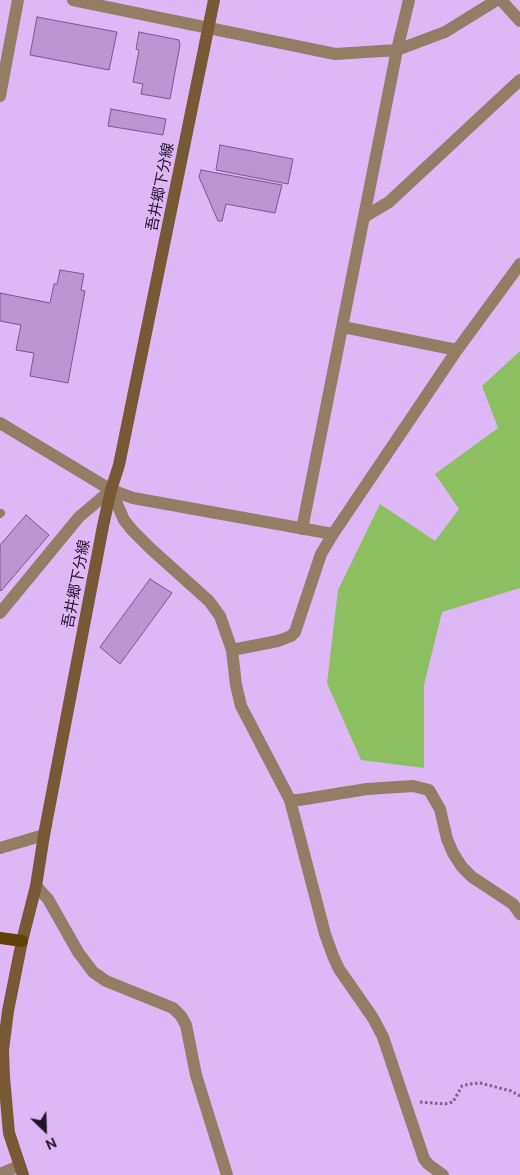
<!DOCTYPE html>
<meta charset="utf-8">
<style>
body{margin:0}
#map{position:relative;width:520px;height:1175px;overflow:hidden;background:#ddb7f6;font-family:Ubuntu,sans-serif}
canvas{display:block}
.north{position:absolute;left:20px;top:1105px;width:50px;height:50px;-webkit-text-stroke:4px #ddb7f6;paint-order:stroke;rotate:156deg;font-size:14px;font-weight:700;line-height:20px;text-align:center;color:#22142b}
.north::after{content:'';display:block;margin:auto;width:18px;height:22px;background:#22142b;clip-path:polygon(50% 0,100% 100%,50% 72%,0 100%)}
</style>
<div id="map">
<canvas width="520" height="1175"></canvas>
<div class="north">N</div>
</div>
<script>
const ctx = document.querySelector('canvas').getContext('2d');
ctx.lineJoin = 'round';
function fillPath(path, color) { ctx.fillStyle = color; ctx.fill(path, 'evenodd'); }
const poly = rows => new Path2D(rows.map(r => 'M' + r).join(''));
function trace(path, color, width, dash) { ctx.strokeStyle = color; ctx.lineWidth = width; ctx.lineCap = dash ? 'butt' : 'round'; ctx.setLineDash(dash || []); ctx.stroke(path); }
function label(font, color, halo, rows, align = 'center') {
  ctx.font = font + ' Ubuntu,"Noto Sans JP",sans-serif'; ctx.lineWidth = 5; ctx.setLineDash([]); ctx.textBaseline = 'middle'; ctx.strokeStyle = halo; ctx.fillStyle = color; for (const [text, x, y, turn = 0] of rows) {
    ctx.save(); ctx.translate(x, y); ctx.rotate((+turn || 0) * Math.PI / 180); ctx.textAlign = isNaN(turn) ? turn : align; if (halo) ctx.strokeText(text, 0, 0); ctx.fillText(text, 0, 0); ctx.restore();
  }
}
const green = poly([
 [520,351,520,588,442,612,424,685,424,768,361,760,327,683,338,590,380,504,435,541,459,509,435,474,498,428,482,386]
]);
const building = poly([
 [37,17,117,32,109,70,30,55,37,17],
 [139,32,179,40,180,45,170,99,141,94,143,84,133,82,139,50,136,49,139,32],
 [111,109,166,119,163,135,108,126,111,109],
 [220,145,293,159,288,184,216,170,220,145],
 [201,170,282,185,275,213,226,204,222,221,218,221,199,177,201,170],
 [60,270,84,274,81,290,85,291,68,383,30,376,34,353,16,350,21,325,0,321,0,293,50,303,54,284,57,284,60,270],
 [26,515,49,535,1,591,0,590,0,545,26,515],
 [150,579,172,593,120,664,100,647,150,579]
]);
const path = poly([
 [420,1102,445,1104,453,1102,462,1086,469,1084,480,1083,511,1091,520,1096]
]);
const service = poly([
 [0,514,1,513]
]);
const minor = poly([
 [73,0,335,54,397,50,445,32,497,0],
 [501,0,520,21],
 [0,96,18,0],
 [364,217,389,202,520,80],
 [343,327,457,350],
 [0,423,111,490,133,498,333,534],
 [111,490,124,520,132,530,151,549,209,601,220,616,232,650,236,685,241,706,290,800,325,934,333,956,339,969,373,1018,383,1037,424,1159,428,1164,443,1175],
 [302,529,397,50,409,0],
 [0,613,79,517,111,490],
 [232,650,278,641,291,636,295,632,321,554,333,534,457,350,520,264],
 [290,800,299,800,367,789,413,786,429,790,440,809,447,839,453,853,462,867,472,877,513,904,520,914],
 [0,848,44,835],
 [36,886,48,899,78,952,93,972,106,981,173,1008,181,1016,186,1025,196,1075,227,1175],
 [0,1174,19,1166]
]);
const secondary = poly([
 [23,1175,9,1133,4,1077,3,1050,8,1011,22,941,36,886,44,835,103,526,111,490,119,465,214,0]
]);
const primary = poly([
 [0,938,22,941]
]);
const streetNames = [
 ["吾井郷下分線",160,187,-79],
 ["吾井郷下分線",76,584,-79]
];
fillPath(green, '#8cbf5f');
fillPath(building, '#bb95d2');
trace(building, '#7a578f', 1);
trace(path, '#7e648e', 3, [2.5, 2.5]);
trace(service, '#927e65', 8);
trace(minor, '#927e65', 12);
trace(secondary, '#775a35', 12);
trace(primary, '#634008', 12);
label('15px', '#22142b', '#ddb7f6', streetNames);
</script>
